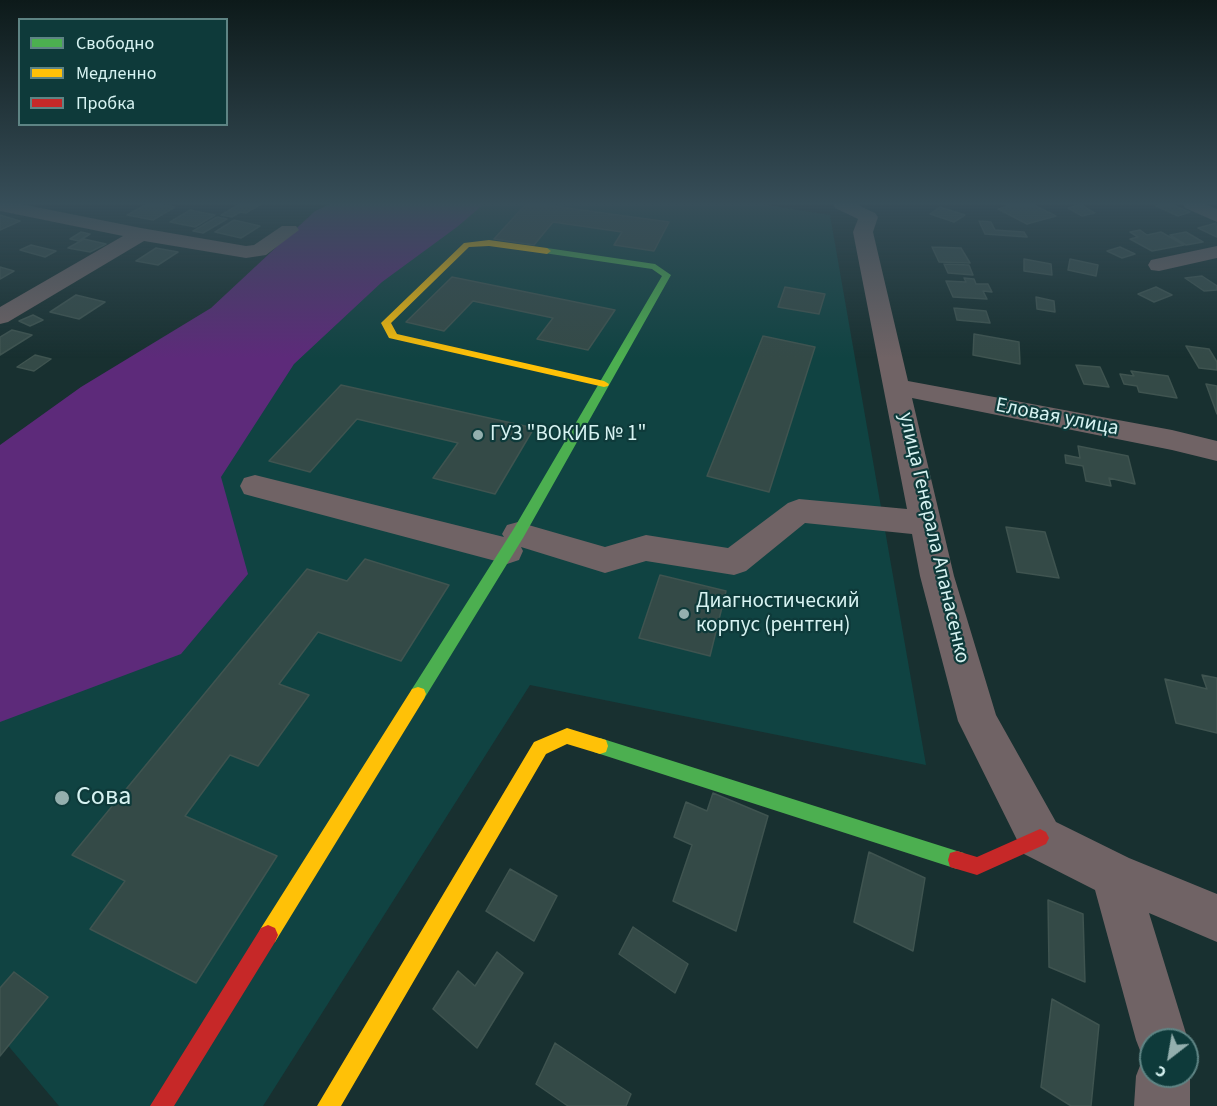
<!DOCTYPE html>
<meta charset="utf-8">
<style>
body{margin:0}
#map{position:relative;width:1217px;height:1106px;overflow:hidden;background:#183030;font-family:"Source Sans 3",sans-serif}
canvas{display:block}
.legend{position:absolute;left:18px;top:18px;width:210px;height:108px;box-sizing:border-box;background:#0e3a3a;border:2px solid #5e8484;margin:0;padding:8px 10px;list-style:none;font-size:18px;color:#d7f3f2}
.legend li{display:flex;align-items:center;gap:12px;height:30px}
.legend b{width:30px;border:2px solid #5e8484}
.north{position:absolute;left:1139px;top:1028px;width:60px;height:60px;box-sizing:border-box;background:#0e3a3a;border:2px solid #5e8484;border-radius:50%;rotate:211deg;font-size:16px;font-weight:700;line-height:24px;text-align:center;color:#d7f3f2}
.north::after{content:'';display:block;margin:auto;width:21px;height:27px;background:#94afae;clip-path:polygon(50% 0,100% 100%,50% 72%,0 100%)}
</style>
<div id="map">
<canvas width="1217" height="1106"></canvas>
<ul class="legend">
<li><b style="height:8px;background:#4caf50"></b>Свободно</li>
<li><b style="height:8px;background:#ffc107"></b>Медленно</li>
<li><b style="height:8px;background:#c62828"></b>Пробка</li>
</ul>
<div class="north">С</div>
</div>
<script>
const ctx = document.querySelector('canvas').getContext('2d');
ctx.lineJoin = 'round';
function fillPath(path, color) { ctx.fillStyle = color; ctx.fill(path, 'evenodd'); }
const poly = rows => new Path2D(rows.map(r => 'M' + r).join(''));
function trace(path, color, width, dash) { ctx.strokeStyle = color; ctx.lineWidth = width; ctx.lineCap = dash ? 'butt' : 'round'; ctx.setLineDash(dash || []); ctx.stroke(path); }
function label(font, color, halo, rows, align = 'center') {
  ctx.font = font + ' "Source Sans 3",sans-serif'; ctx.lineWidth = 4.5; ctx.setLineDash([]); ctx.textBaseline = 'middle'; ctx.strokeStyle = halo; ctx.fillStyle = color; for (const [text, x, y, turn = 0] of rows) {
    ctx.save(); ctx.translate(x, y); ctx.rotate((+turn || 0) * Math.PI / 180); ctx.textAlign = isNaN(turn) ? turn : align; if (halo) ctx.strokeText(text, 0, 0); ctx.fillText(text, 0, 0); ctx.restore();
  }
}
const built = poly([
 [413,204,761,204,830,215,926,765,530,685,263,1106,59,1106,0,1036,0,534]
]);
const green = poly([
 [330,204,484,204,457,227,382,282,294,364,221,477,248,574,181,654,0,722,0,445,81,387,211,308,315,211]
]);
const building = poly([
 [147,204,157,204,175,207,153,220,127,215,147,204],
 [240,204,261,204,246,213,240,212,232,217,221,215,240,204],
 [526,204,538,204,669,222,654,251,614,245,622,232,553,222,534,245,494,239,526,204],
 [1004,204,1032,204,1056,216,1027,224,998,209,1009,206,1004,204],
 [1164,204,1170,204,1190,212,1178,216,1156,206,1164,204],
 [1081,205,1095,213,1082,216,1068,208,1081,205],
 [940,207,965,215,954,222,930,214,940,207],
 [190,210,215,215,195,227,170,222,190,210],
 [0,215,20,221,0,230,0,215],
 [217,217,227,219,203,233,193,231,217,217],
 [234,220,260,226,241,238,215,232,234,220],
 [979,221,991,222,995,230,1024,232,1027,237,985,234,979,221],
 [1216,223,1217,237,1198,228,1216,223],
 [1140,230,1147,235,1161,232,1184,245,1152,251,1130,239,1138,237,1130,232,1140,230],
 [81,232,90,234,79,241,70,239,81,232],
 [1186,232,1203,242,1186,245,1170,235,1186,232],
 [84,239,106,244,90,252,68,248,84,239],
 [31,245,56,251,45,257,20,250,31,245],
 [932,247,961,248,970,263,939,262,932,247],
 [1120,247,1135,254,1122,258,1107,251,1120,247],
 [156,248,178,252,158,265,136,261,156,248],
 [1024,259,1051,264,1052,275,1024,271,1024,259],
 [1070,259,1098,265,1096,276,1068,270,1070,259],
 [944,264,969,265,973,275,948,273,944,264],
 [0,267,14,271,0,279,0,267],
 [1202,276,1217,286,1217,290,1204,291,1185,278,1202,276],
 [452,277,615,310,588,350,537,339,553,318,473,301,444,331,406,322,452,277],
 [964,278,974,279,976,284,988,284,992,292,983,291,987,299,953,297,946,281,966,282,964,278],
 [785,287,825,294,819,314,778,307,785,287],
 [1156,287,1172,295,1154,302,1138,294,1156,287],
 [76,295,105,302,79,319,50,312,76,295],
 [1036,297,1054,301,1055,312,1037,309,1036,297],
 [954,308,986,311,990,323,957,320,954,308],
 [33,315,43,320,30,326,19,321,33,315],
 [12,330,32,335,0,355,0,337,12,330],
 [974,334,1019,342,1020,364,973,355,974,334],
 [763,336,815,347,769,492,707,476,763,336],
 [1186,346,1209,349,1217,362,1217,370,1199,368,1186,346],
 [35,355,51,359,34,371,17,367,35,355],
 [1076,365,1100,367,1109,387,1084,384,1076,365],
 [1131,371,1168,376,1177,398,1139,392,1137,386,1124,384,1120,374,1134,376,1131,371],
 [1206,384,1217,386,1217,414,1206,384],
 [341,385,534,428,495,494,433,478,458,443,357,419,310,472,269,461,341,385],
 [1078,446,1128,456,1135,484,1109,478,1111,486,1086,481,1083,466,1066,463,1065,455,1080,458,1078,446],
 [1006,527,1045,532,1059,578,1017,572,1006,527],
 [365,559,449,585,401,661,318,632,279,684,309,695,258,766,230,755,185,816,277,856,196,983,90,929,125,881,72,855,307,569,347,581,365,559],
 [660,575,726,591,710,656,639,638,660,575],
 [1202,675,1217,678,1217,733,1176,723,1165,679,1207,689,1202,675],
 [713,793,768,816,736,931,673,901,692,845,674,837,686,802,707,811,713,793],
 [869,852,925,878,913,951,854,922,869,852],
 [510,869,557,896,534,941,486,911,510,869],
 [1048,900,1083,914,1085,982,1049,967,1048,900],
 [633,927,688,964,675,993,619,954,633,927],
 [497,952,523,973,477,1048,433,1009,458,971,475,986,497,952],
 [14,972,48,997,0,1056,0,988,14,972],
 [1052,999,1099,1025,1091,1106,1071,1106,1041,1087,1052,999],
 [555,1043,631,1094,626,1106,568,1106,536,1084,555,1043]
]);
const street = poly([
 [0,204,21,204,141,228,246,246,254,245,282,226,296,226,299,230,266,255,246,258,144,241,8,322,0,324,0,307,123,236,0,211,0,204],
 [833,204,856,204,875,213,878,217,873,232,908,381,1172,430,1217,441,1217,461,1172,450,912,398,954,576,996,715,1056,822,1129,858,1217,894,1217,942,1149,913,1188,1040,1187,1043,1187,1040,1151,1040,1151,1076,1187,1076,1187,1069,1190,1076,1190,1106,1134,1106,1136,1076,1143,1058,1136,1040,1095,890,1024,854,958,721,920,576,912,534,805,523,746,571,734,575,646,561,605,573,521,547,523,551,519,560,507,564,255,497,244,494,240,486,244,478,255,475,504,537,502,534,507,525,518,522,605,547,646,535,728,548,788,503,799,499,907,509,853,232,858,219,835,208,833,204],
 [1183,204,1206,204,1217,209,1217,222,1185,208,1183,204],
 [1217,246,1217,258,1159,271,1151,270,1148,265,1151,260,1217,246]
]);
const fast = poly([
 [547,248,655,264,671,275,523,538,424,699,418,701,412,699,410,694,412,689,513,530,662,276,652,269,544,253,544,249,547,248],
 [600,738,957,851,964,853,966,860,964,867,957,869,600,754,594,752,592,746,594,740,600,738]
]);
const slow = poly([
 [489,240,547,248,551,251,547,254,489,246,469,247,391,323,397,334,604,381,609,384,608,386,604,387,389,338,381,323,383,321,464,243,489,240],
 [418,687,424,689,426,694,424,699,275,942,268,945,261,942,258,935,261,928,412,689,418,687],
 [567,728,606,740,608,746,606,752,600,754,567,744,546,754,341,1106,317,1106,534,742,567,728]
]);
const jam = poly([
 [1040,829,1046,832,1049,838,1046,844,977,875,950,867,948,860,950,853,957,851,977,857,1040,829],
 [268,925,275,928,278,935,275,942,174,1106,150,1106,261,928,268,925]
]);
const markers = [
 [478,435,6,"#94afae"],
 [684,614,6,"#94afae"],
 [62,798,8,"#94afae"]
];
const streetNames = [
 ["Еловая улица",1057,418,11],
 ["улица Генерала Апанасенко",933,538,77]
];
const poiNames = [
 ["ГУЗ \"ВОКИБ № 1\"",490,435],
 ["Диагностический",696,602],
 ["корпус (рентген)",696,626]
];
const nearPoinames = [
 ["Сова",76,798]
];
fillPath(built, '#104342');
fillPath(green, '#5d2a7a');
fillPath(building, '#344a47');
trace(building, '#3f5450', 1.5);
fillPath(street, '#706365');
fillPath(fast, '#4caf50');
fillPath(slow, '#ffc107');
fillPath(jam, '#c62828');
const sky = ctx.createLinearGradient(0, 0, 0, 358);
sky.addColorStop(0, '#0d1a1a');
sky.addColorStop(0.57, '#374e59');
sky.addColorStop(1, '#374e5900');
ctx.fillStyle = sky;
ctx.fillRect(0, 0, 1217, 358);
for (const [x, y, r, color] of markers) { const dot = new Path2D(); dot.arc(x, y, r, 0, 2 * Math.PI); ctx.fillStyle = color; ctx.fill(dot); trace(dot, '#0e3a3a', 2); }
label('21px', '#d7f3f2', '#0e3a3a', streetNames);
label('21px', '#d7f3f2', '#0e3a3a', poiNames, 'left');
label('26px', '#d7f3f2', '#0e3a3a', nearPoinames, 'left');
</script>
